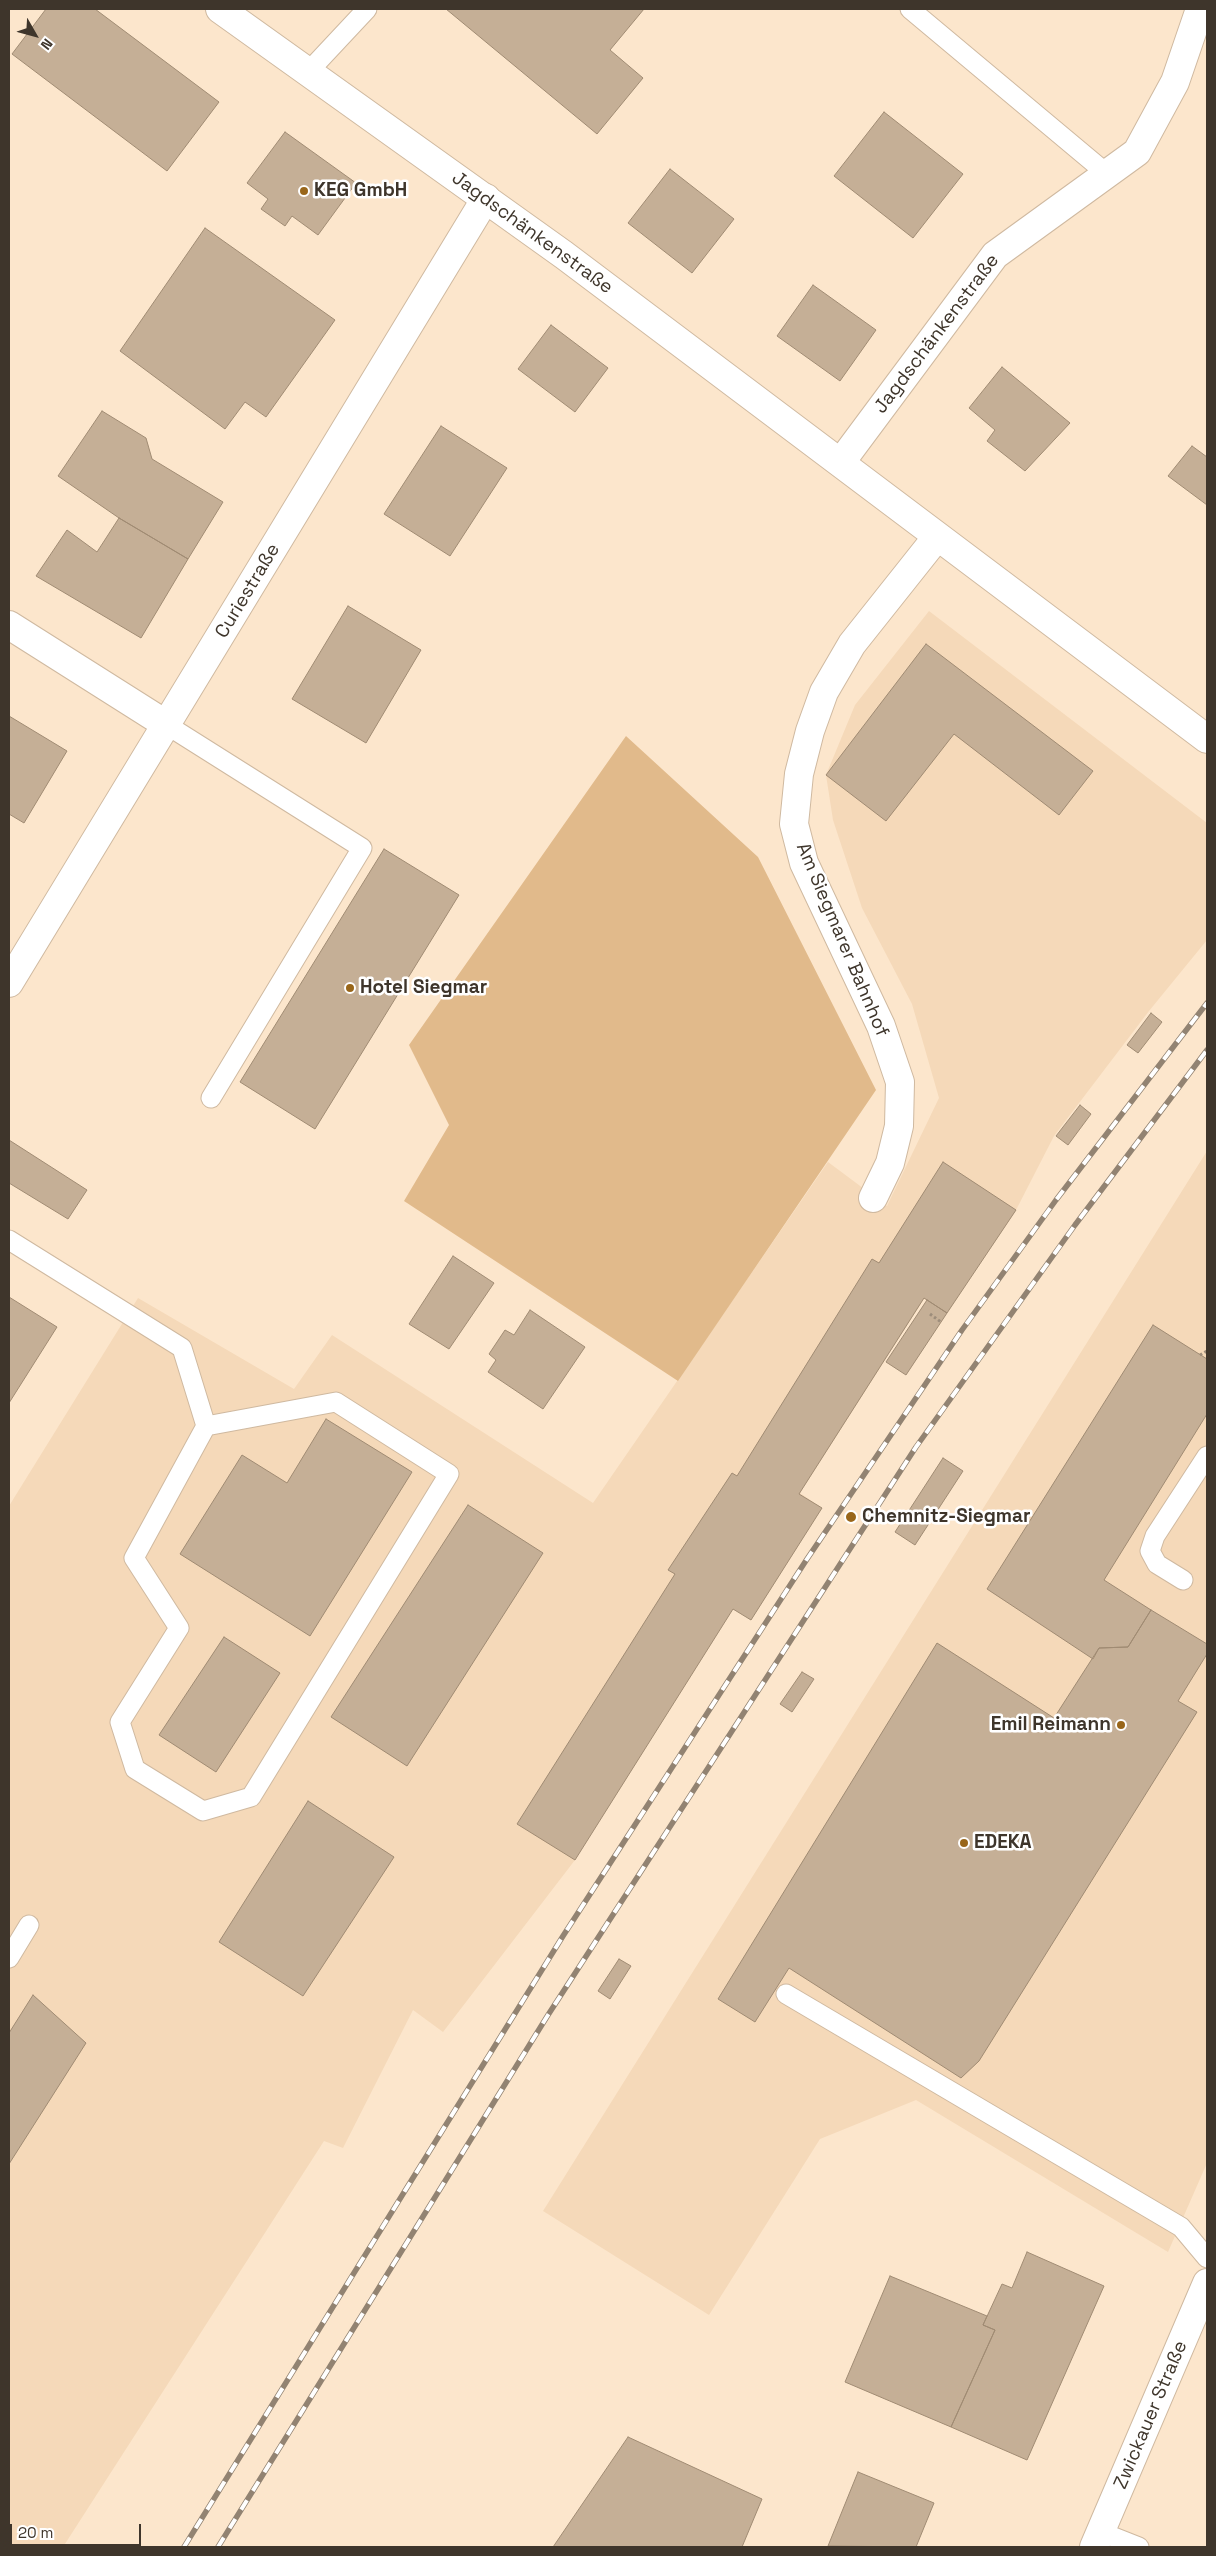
<!DOCTYPE html>
<meta charset="utf-8">
<style>
body{margin:0}
#map{position:relative;width:1216px;height:2556px;overflow:hidden;background:#fce6cc;font-family:"Space Grotesk",sans-serif}
canvas{display:block}
.frame{position:absolute;inset:0;border:10px solid #3e352b;pointer-events:none}
.north{position:absolute;left:10px;top:10px;width:50px;height:50px;-webkit-text-stroke:4px #fff;paint-order:stroke;rotate:128deg;font-size:14px;font-weight:700;line-height:20px;text-align:center;color:#3e352b}
.north::after{content:'';display:block;margin:auto;width:18px;height:22px;background:#3e352b;clip-path:polygon(50% 0,100% 100%,50% 72%,0 100%)}
.scale{position:absolute;left:10px;top:2524px;width:131px;height:22px;box-sizing:border-box;border:2px solid #3e352b;border-top:0;padding-left:6px;font-size:15px;line-height:18px;white-space:nowrap;color:#3e352b;-webkit-text-stroke:4px #fff;paint-order:stroke}
</style>
<div id="map">
<canvas width="1216" height="2556"></canvas>
<div class="frame"></div>
<div class="north">N</div>
<div class="scale">20 m</div>
</div>
<script>
const ctx = document.querySelector('canvas').getContext('2d');
ctx.lineJoin = 'round';
function fillPath(path, color) { ctx.fillStyle = color; ctx.fill(path, 'evenodd'); }
const poly = rows => new Path2D(rows.map(r => 'M' + r).join(''));
function trace(path, color, width, dash) { ctx.strokeStyle = color; ctx.lineWidth = width; ctx.lineCap = dash ? 'butt' : 'round'; ctx.setLineDash(dash || []); ctx.stroke(path); }
function label(font, color, halo, rows, align = 'center') {
  ctx.font = font + ' "Space Grotesk",sans-serif'; ctx.lineWidth = 5; ctx.setLineDash([]); ctx.textBaseline = 'middle'; ctx.strokeStyle = halo; ctx.fillStyle = color; for (const [text, x, y, turn = 0] of rows) {
    ctx.save(); ctx.translate(x, y); ctx.rotate((+turn || 0) * Math.PI / 180); ctx.textAlign = isNaN(turn) ? turn : align; if (halo) ctx.strokeText(text, 0, 0); ctx.fillText(text, 0, 0); ctx.restore();
  }
}
const built = poly([
 [929,611,1207,823,1207,940,1149,1011,1054,1136,1016,1210,947,1313,924,1299,800,1493,822,1508,751,1620,733,1609,575,1860,443,2032,413,2010,343,2148,324,2141,63,2547,9,2547,9,1506,138,1298,294,1389,332,1335,593,1503,828,1162,887,1206,939,1098,912,1004,862,908,833,820,826,775,855,705],
 [1207,1151,1207,2163,1168,2252,916,2100,820,2139,709,2315,543,2211]
]);
const green = poly([
 [626,736,758,857,876,1090,678,1381,404,1201,449,1125,409,1045]
]);
const building = poly([
 [46,9,95,9,219,102,167,171,12,54,46,9],
 [446,9,644,9,610,50,643,78,597,134,446,9],
 [884,112,963,174,913,238,834,176,884,112],
 [285,132,356,183,318,235,292,216,285,226,261,209,268,199,247,183,285,132],
 [670,169,734,219,692,273,628,223,670,169],
 [205,228,335,320,266,417,245,402,225,429,120,351,205,228],
 [813,285,876,330,840,381,777,336,813,285],
 [551,325,608,368,575,412,518,369,551,325],
 [1002,367,1070,423,1025,471,987,441,995,430,969,408,1002,367],
 [102,411,146,438,152,459,223,502,188,559,119,518,58,476,102,411],
 [441,426,507,468,450,556,384,514,441,426],
 [1192,446,1207,457,1207,505,1168,476,1192,446],
 [119,518,188,559,141,638,36,576,67,530,97,552,119,518],
 [348,606,421,650,366,743,292,699,348,606],
 [926,644,1093,771,1059,815,954,734,886,821,826,775,926,644],
 [9,716,67,751,24,823,9,814,9,716],
 [384,849,459,895,315,1129,240,1082,384,849],
 [1151,1013,1162,1022,1138,1053,1127,1045,1151,1013],
 [1080,1105,1091,1114,1068,1145,1056,1136,1080,1105],
 [9,1140,87,1190,68,1219,9,1183,9,1140],
 [943,1162,1016,1210,947,1313,924,1298,799,1494,822,1508,751,1620,733,1609,575,1860,517,1824,675,1574,668,1570,732,1473,737,1476,872,1259,879,1263,943,1162],
 [453,1256,494,1283,449,1349,409,1324,453,1256],
 [9,1297,57,1327,9,1403,9,1297],
 [927,1300,947,1313,906,1375,886,1362,927,1300],
 [530,1310,585,1347,543,1409,488,1372,496,1360,489,1354,505,1330,514,1335,530,1310],
 [1153,1325,1207,1359,1207,1414,1104,1580,1151,1610,1128,1647,1099,1648,1093,1659,987,1589,1153,1325],
 [326,1419,412,1472,310,1636,180,1554,242,1455,287,1483,326,1419],
 [943,1458,963,1471,915,1545,895,1532,943,1458],
 [468,1505,543,1553,407,1766,331,1717,468,1505],
 [1151,1610,1207,1644,1207,1654,1178,1701,1197,1712,979,2061,961,2078,789,1968,755,2022,718,1999,937,1643,1054,1718,1099,1648,1128,1647,1151,1610],
 [224,1637,280,1673,216,1772,159,1735,224,1637],
 [802,1672,814,1679,792,1712,780,1704,802,1672],
 [308,1801,394,1857,303,1996,219,1942,308,1801],
 [619,1959,631,1966,610,1999,598,1991,619,1959],
 [33,1995,86,2043,9,2164,9,2033,33,1995],
 [1027,2252,1104,2286,1027,2460,951,2427,995,2330,983,2325,1002,2284,1012,2288,1027,2252],
 [890,2276,987,2316,983,2325,995,2330,951,2427,845,2382,890,2276],
 [628,2437,762,2499,742,2547,553,2547,628,2437],
 [858,2472,934,2503,916,2547,828,2546,858,2472]
]);
const path = poly([
 [930,1314,941,1322],
 [1200,1355,1207,1351]
]);
const service = poly([
 [910,9,1106,173],
 [309,71,367,9],
 [167,725,362,848,211,1098],
 [9,1240,182,1348,206,1426,134,1558,179,1628,120,1722,135,1769,203,1811,251,1797,449,1474,336,1402,206,1426],
 [1183,1580,1157,1564,1150,1551,1155,1536,1207,1456],
 [9,1958,29,1925],
 [786,1994,1181,2227,1207,2258],
 [1101,2532,1139,2547]
]);
const minor = poly([
 [841,462,995,255,1137,152,1175,82,1200,9],
 [9,625,167,725],
 [9,983,486,198],
 [873,1198,890,1163,899,1126,900,1082,881,1026,804,863,794,824,799,774,810,731,824,692,852,644,937,537]
]);
const secondary = poly([
 [220,9,564,255,1207,739],
 [1094,2547,1207,2283]
]);
const rail = poly([
 [184,2547,563,1936,807,1559,962,1330,1056,1200,1207,1003],
 [218,2547,548,2015,916,1447,1075,1225,1207,1050]
]);
const markers = [
 [304,191,5,"#99661a"],
 [350,988,5,"#99661a"],
 [851,1517,6,"#99661a"],
 [1121,1725,5,"#99661a"],
 [964,1843,5,"#99661a"]
];
const poiNames = [
 ["KEG GmbH",314,191],
 ["Hotel Siegmar",360,988],
 ["Chemnitz-Siegmar",862,1517],
 ["Emil Reimann",1111,1725,"right"],
 ["EDEKA",974,1843]
];
const streetNames = [
 ["Jagdschänkenstraße",532,233,36],
 ["Jagdschänkenstraße",937,334,-53],
 ["Curiestraße",248,591,-59],
 ["Am Siegmarer Bahnhof",842,940,67],
 ["Zwickauer Straße",1151,2415,-67]
];
fillPath(built, '#f5d9b9');
fillPath(green, '#e1ba8b');
fillPath(building, '#c5af96');
trace(building, '#a08b73', 1);
trace(service, '#cfb9a0', 21);
trace(minor, '#cfb9a0', 30);
trace(secondary, '#cfb9a0', 30);
trace(path, '#9d8d7b', 3, [2.5, 2.5]);
trace(service, '#fff', 19);
trace(minor, '#fff', 28);
trace(secondary, '#fff', 28);
trace(rail, '#928372', 5.5);
trace(rail, '#fff', 4, [11]);
for (const [x, y, r, color] of markers) { const dot = new Path2D(); dot.arc(x, y, r, 0, 2 * Math.PI); ctx.fillStyle = color; ctx.fill(dot); trace(dot, '#fff', 2); }
label('bold 19px', '#3e352b', '#fff', poiNames, 'left');
label('19px', '#3e352b', '#fff', streetNames);
</script>
